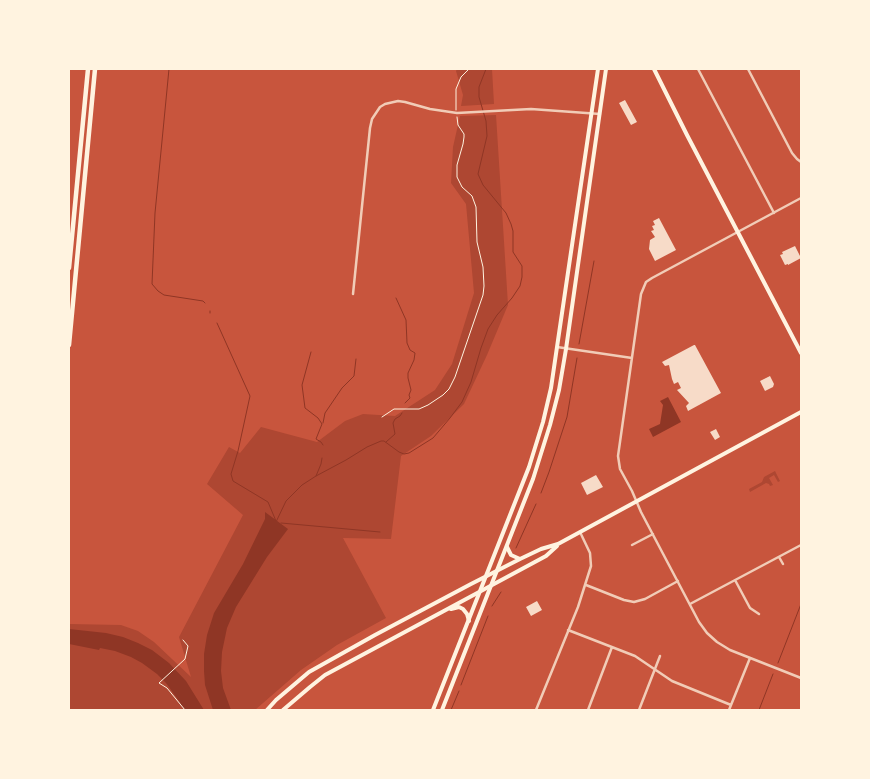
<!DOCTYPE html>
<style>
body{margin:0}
#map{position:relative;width:870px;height:779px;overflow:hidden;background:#c8553d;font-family:"Zilla Slab",serif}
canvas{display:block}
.frame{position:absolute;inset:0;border:70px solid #fff3e0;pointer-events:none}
</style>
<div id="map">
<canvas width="870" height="779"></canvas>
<div class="frame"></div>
</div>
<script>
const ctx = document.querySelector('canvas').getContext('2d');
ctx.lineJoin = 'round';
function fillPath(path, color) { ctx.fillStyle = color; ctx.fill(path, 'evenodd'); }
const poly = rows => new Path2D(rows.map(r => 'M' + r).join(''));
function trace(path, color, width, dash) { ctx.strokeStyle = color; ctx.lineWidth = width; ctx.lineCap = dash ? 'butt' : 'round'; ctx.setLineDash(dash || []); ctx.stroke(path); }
const green = poly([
 [457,69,492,69,494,104,461,106,463,95,456,71],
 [496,115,508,305,487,355,464,404,431,436,401,456,391,539,343,538,386,618,337,645,301,670,255,710,69,710,69,624,121,625,138,631,154,642,191,677,179,637,243,515,207,484,229,447,240,453,261,427,317,442,345,421,363,414,395,416,435,390,452,364,474,293,466,204,451,183,453,147,460,116],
 [775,471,780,481,778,482,774,475,769,478,773,485,770,486,769,484,766,483,750,492,749,489,762,482,764,477]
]);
const water = poly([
 [668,397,681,422,653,437,649,429,660,424,663,405,660,401],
 [265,512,288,529,267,557,236,607,227,628,222,652,221,671,223,688,231,710,213,710,205,685,204,671,204,654,207,635,214,613,243,564,265,519],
 [69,629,106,633,123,637,138,643,152,650,169,663,186,681,204,710,184,710,179,701,166,683,157,674,142,663,131,657,115,651,100,648,99,650,69,644]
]);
const stream = poly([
 [169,69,155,213,152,284,158,291,164,295,203,301,205,303],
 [396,298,406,320,407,343,410,350,415,353,414,360,408,373,408,378,411,390,409,395,410,398,405,403],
 [210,311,210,313],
 [217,323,250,396,238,451,231,474,233,481,268,502,276,521],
 [579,344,594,261],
 [311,352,302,385,305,408,318,418,322,424,316,439,321,442,323,445],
 [323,423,325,413,342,388,354,376,356,359],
 [386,442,395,434,393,423,395,419,400,416,402,413],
 [316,476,321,464,322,458],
 [541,493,549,472,567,417,577,358],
 [276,522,286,501,302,485,316,476,346,460,367,447,381,441,384,441,399,452,404,454,409,453,433,438,450,418,462,402,471,382,481,348,488,329,497,315,512,298,520,286,522,277,522,266,513,252,513,231,511,224,506,213,483,185,478,174,487,136,486,121,479,97,479,87,486,69],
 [281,523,380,532],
 [516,548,536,504],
 [492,606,501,592],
 [778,663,801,604],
 [461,685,488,616],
 [451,710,459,691],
 [759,710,773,674]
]);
const building = poly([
 [625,100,637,122,631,125,619,103],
 [659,218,676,250,655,261,649,249,650,240,655,237,651,231,654,230,652,226,655,225,653,221],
 [795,246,801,258,788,265,788,264,785,265,780,255,783,254,782,252],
 [694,345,695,345,721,393,688,411,686,406,689,403,677,390,681,388,678,382,674,384,672,379,669,365,665,366,662,362],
 [770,376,774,384,773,387,765,391,760,381],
 [716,429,720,437,715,440,710,432],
 [596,475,603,487,587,495,581,483],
 [537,601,542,610,531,616,526,607]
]);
const path = poly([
 [456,110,456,89,461,77,469,69],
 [382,417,394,409,419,409,428,405,443,395,449,389,455,377,483,295,484,286,483,267,477,242,476,207,472,196,462,187,457,177,457,165,463,144,464,137,464,134,458,125,457,117],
 [183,640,188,646,185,659,159,683,167,688,185,710]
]);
const minor = poly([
 [698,69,774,213],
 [748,69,792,153,797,159,801,162],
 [801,198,652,278,646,282,641,294,618,456,620,469,632,491,641,512,699,622,707,633,717,642,730,650,801,678],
 [353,294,370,128,372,119,380,107,385,104,398,101,405,102,430,109,457,113,531,109,600,114],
 [557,347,632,358],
 [632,545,653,534],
 [779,557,783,564],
 [735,580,750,608,759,614],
 [586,585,624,600,634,602,645,599,678,581],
 [690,604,801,545],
 [568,630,635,656,672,681,731,705],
 [536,710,578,607,591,566,590,553,580,532],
 [588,710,612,647],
 [639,710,660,656],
 [729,710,750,658]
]);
const secondary = poly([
 [654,69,687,135,801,353],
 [433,710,529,467,543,422,551,388,557,347,598,69],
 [442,710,533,479,550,425,559,390,566,349,606,69]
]);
const primary = poly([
 [507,547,511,555,520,559],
 [451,609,459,607,463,609,467,614,469,621],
 [267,710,276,700,309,672,375,635,471,584,520,559,541,549,558,544,801,412],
 [283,710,310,687,325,675,546,556,557,546]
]);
const motorway = poly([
 [69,268,88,69],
 [69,345,95,69]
]);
fillPath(green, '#ae4732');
fillPath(water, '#8f3625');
trace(stream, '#8f3625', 1);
fillPath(building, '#f7dbc8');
trace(path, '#fff3e0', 1);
trace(minor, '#f1ccb7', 2.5);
trace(secondary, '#fff3e0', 4);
trace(primary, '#fff3e0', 4);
trace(motorway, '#fff3e0', 4.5);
</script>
